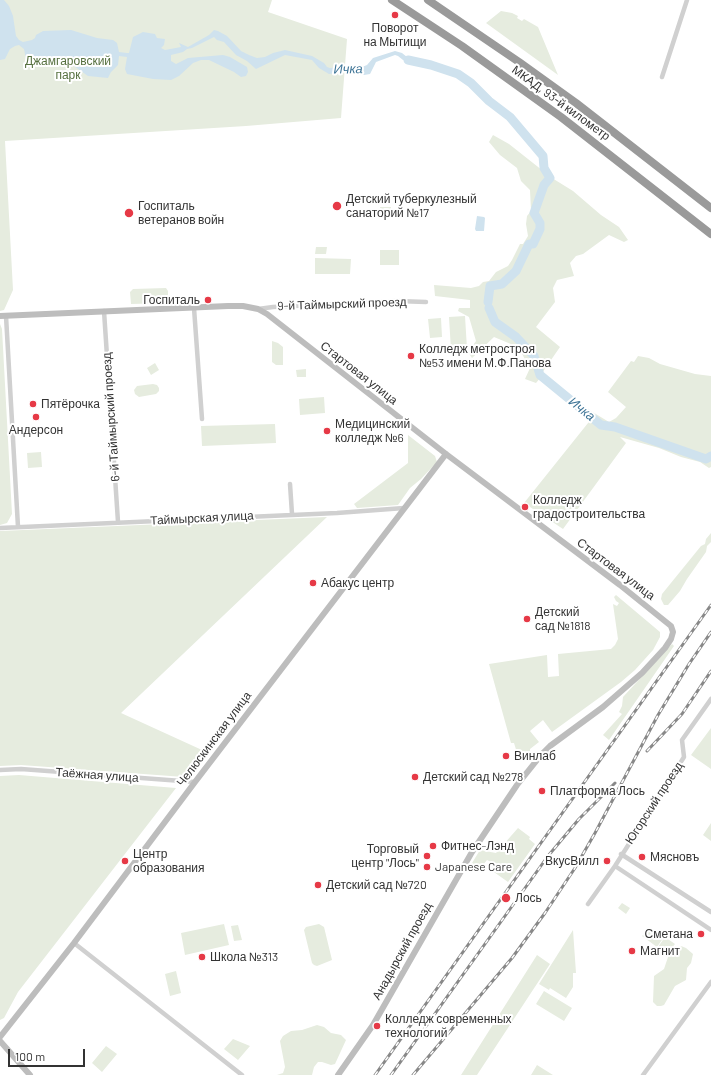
<!DOCTYPE html>
<meta charset="utf-8">
<style>
body{margin:0}
#map{position:relative;width:711px;height:1075px;overflow:hidden;background:#fff;font-family:Barlow,sans-serif}
canvas{display:block}
.scale{position:absolute;left:8px;top:1049px;width:77px;height:18px;box-sizing:border-box;border:2px solid #333;border-top:0;padding-left:5px;font-size:12px;line-height:14px;white-space:nowrap;color:#333;-webkit-text-stroke:3px #fff;paint-order:stroke}
</style>
<div id="map">
<canvas width="711" height="1075"></canvas>
<div class="scale">100 m</div>
</div>
<script>
const ctx = document.querySelector('canvas').getContext('2d');
ctx.lineJoin = 'round';
function fillPath(path, color) { ctx.fillStyle = color; ctx.fill(path, 'evenodd'); }
const poly = rows => new Path2D(rows.map(r => 'M' + r).join(''));
function trace(path, color, width, dash) { ctx.strokeStyle = color; ctx.lineWidth = width; ctx.lineCap = dash ? 'butt' : 'round'; ctx.setLineDash(dash || []); ctx.stroke(path); }
function label(font, color, halo, rows, align = 'center') {
  ctx.font = font + ' Barlow,sans-serif'; ctx.lineWidth = 4; ctx.setLineDash([]); ctx.textBaseline = 'middle'; ctx.strokeStyle = halo; ctx.fillStyle = color; for (const [text, x, y, turn = 0] of rows) {
    ctx.save(); ctx.translate(x, y); ctx.rotate((+turn || 0) * Math.PI / 180); ctx.textAlign = isNaN(turn) ? turn : align; if (halo) ctx.strokeText(text, 0, 0); ctx.fillText(text, 0, 0); ctx.restore();
  }
}
const green = poly([
 [0,0,272,0,268,12,347,39,341,118,246,126,5,141,13,290,4,310,0,311],
 [501,11,512,13,518,16,517,18,522,21,524,19,538,27,558,75,486,23],
 [493,135,509,144,552,178,573,191,601,215,619,227,628,240,624,242,609,235,583,254,576,256,570,263,574,276,557,280,553,288,555,302,536,327,560,347,542,373,581,405,609,422,616,418,626,407,608,392,631,361,634,362,638,356,649,358,660,364,695,374,711,376,711,467,709,468,700,462,681,457,659,448,620,437,626,443,563,529,524,503,592,418,541,377,536,383,525,379,530,368,518,347,494,337,472,358,468,352,476,341,469,317,458,311,459,308,470,308,470,300,435,296,434,285,471,288,479,286,483,282,489,281,496,272,508,266,512,260,520,244,523,244,528,236,526,224,527,216,531,211,530,190,521,181,517,168,500,155,489,142],
 [380,207,391,207,391,217,381,218],
 [316,247,327,247,326,254,315,254],
 [380,250,399,250,399,265,380,265],
 [315,258,351,259,350,274,315,274],
 [166,288,168,291,168,303,131,304,130,292,133,289],
 [465,316,467,349,451,350,449,317],
 [441,318,442,337,430,338,428,319],
 [0,324,2,329,12,514,7,523,0,525],
 [272,341,278,343,283,347,283,365,276,365,272,362],
 [155,363,159,370,151,375,147,368],
 [306,369,306,377,297,377,296,370],
 [153,384,157,385,159,388,159,391,156,394,139,397,135,394,134,390,137,386],
 [324,397,325,413,300,415,299,399],
 [275,424,276,443,202,446,201,426],
 [408,435,435,456,437,462,421,479,410,488,398,505,357,508,354,504,408,463],
 [41,452,42,467,28,468,27,453],
 [327,517,121,713,202,750,184,777,21,765,0,766,0,531],
 [711,533,711,542,707,546,706,552,687,579,680,591,668,605,664,605,661,599,662,594,701,546,705,544,706,539],
 [616,595,660,632,660,637,653,650,635,670,621,682,552,732,543,720,530,731,539,742,530,749,530,752,528,755,518,756,514,743,511,743,489,664,547,655,548,677,559,676,558,654,611,649,615,645,618,639,613,604,617,606,619,603,616,601,614,597],
 [672,644,674,646,609,740,603,735,622,714,619,712,622,706,623,697],
 [711,728,711,769,691,755],
 [19,775,176,788,18,992,4,1018,0,1020,0,776],
 [711,823,711,841,703,835],
 [518,828,530,837,529,839,535,844,508,882,491,870,495,864,487,860,483,865,479,867,472,863,480,850,496,853],
 [622,903,630,908,626,914,618,908],
 [224,924,229,945,185,955,181,933],
 [319,924,324,927,332,960,317,966,314,965,312,963,304,930,306,927],
 [238,925,242,940,234,941,231,926],
 [651,928,664,937,657,947,642,936],
 [573,930,576,973,573,973,573,987,566,998,550,988,549,990,539,984],
 [665,937,675,944,669,951,665,952,658,947],
 [678,946,681,946,686,948,693,954,691,963,687,968,686,980,675,986,664,1005,661,1006,657,1006,653,1002,654,976,664,969,668,957],
 [537,955,550,964,477,1075,461,1075],
 [176,971,181,993,170,996,165,974],
 [544,991,572,1008,564,1021,536,1004],
 [317,1025,324,1027,331,1033,341,1035,346,1040,335,1064,331,1065,322,1062,318,1062,314,1067,312,1075,277,1075,283,1073,285,1067,280,1041,283,1036,291,1031,302,1030],
 [233,1039,250,1046,238,1060,224,1049],
 [106,1046,117,1054,102,1072,92,1063],
 [537,1065,553,1075,531,1075]
]);
const water = poly([
 [0,0,4,0,9,6,13,16,16,36,19,40,23,42,32,40,35,38,36,35,43,31,71,30,97,38,113,40,117,43,119,52,127,53,129,53,133,37,143,32,155,34,157,38,165,39,164,45,161,48,165,50,181,47,179,43,188,47,209,35,214,30,218,31,227,36,241,51,249,55,257,58,265,57,273,53,285,50,312,56,324,63,327,67,330,68,355,66,362,67,367,65,373,58,395,51,402,53,407,57,419,62,418,64,403,60,398,56,395,55,376,62,370,74,364,75,348,72,329,74,319,68,312,60,285,55,256,69,247,61,236,55,224,42,217,40,214,37,192,48,187,49,183,52,171,55,171,61,176,64,188,58,223,55,230,57,247,67,248,72,246,76,241,77,234,72,209,60,201,60,193,63,179,76,171,80,153,79,127,74,125,69,127,57,119,56,118,65,111,72,108,78,88,76,64,59,37,63,32,62,26,59,24,49,19,45,15,46,10,49,5,59,0,60],
 [477,216,484,217,485,218,484,231,476,231,475,229]
]);
const river = poly([
 [408,60,431,65,458,74,471,83,489,101,510,117,543,156,544,168,550,178,544,185,534,213,540,223,540,229,533,244,529,244,516,271,502,284,490,286,488,302],
 [489,308,495,322,516,337,534,356,540,375,601,425,615,427,706,459,711,456]
]);
const street = poly([
 [662,77,687,0],
 [194,308,202,419],
 [258,309,273,307,397,301,426,302],
 [104,311,118,522],
 [6,316,18,527],
 [290,484,292,514],
 [0,528,337,513,404,508],
 [0,770,21,769,195,782],
 [621,854,711,912],
 [615,866,711,930],
 [588,904,615,866,684,757,682,740,711,699],
 [74,943,242,1075],
 [643,1075,711,982]
]);
const secondary = poly([
 [0,316,228,306,243,306,258,309,267,314,446,454,620,585,671,626,673,632,671,639,665,648,642,673,603,707,550,746,541,755,517,785,472,852,373,1025,338,1075],
 [0,1037,74,943,195,782,446,454],
 [0,1041,30,1075]
]);
const highway = poly([
 [392,0,462,46,561,117,711,234],
 [428,0,519,62,576,103,711,208]
]);
const rail = poly([
 [647,751,682,714,711,671],
 [375,1075,711,605],
 [391,1075,548,856,579,819,615,783],
 [413,1075,512,958,545,913,575,868,595,833,658,715,689,664,711,632]
]);
const markers = [
 [395,15,4,"#e63946"],
 [337,206,5,"#e63946"],
 [129,213,5,"#e63946"],
 [208,300,4,"#e63946"],
 [411,356,4,"#e63946"],
 [33,404,4,"#e63946"],
 [36,417,4,"#e63946"],
 [327,431,4,"#e63946"],
 [525,507,4,"#e63946"],
 [313,583,4,"#e63946"],
 [527,619,4,"#e63946"],
 [506,756,4,"#e63946"],
 [415,777,4,"#e63946"],
 [542,791,4,"#e63946"],
 [433,846,4,"#e63946"],
 [427,856,4,"#e63946"],
 [642,857,4,"#e63946"],
 [125,861,4,"#e63946"],
 [607,861,4,"#e63946"],
 [427,867,4,"#e63946"],
 [318,885,4,"#e63946"],
 [506,898,5,"#e63946"],
 [701,934,4,"#e63946"],
 [632,951,4,"#e63946"],
 [202,957,4,"#e63946"],
 [377,1026,4,"#e63946"]
];
const poiNames = [
 ["Поворот",395,28,"center"],
 ["на Мытищи",395,42,"center"],
 ["Детский туберкулезный",346,199],
 ["санаторий №17",346,213],
 ["Госпиталь",138,206],
 ["ветеранов войн",138,220],
 ["Госпиталь",200,300,"right"],
 ["Колледж метростроя",419,349],
 ["№53 имени М.Ф.Панова",419,363],
 ["Пятёрочка",41,404],
 ["Медицинский",335,424],
 ["колледж №6",335,438],
 ["Андерсон",36,430,"center"],
 ["Колледж",533,500],
 ["градостроительства",533,514],
 ["Абакус центр",321,583],
 ["Детский",535,612],
 ["сад №1818",535,626],
 ["Винлаб",514,756],
 ["Детский сад №278",423,777],
 ["Платформа Лось",550,791],
 ["Фитнес-Лэнд",441,846],
 ["Торговый",419,849,"right"],
 ["центр \"Лось\"",419,863,"right"],
 ["Центр",133,854],
 ["образования",133,868],
 ["Мясновъ",650,857],
 ["ВкусВилл",599,861,"right"],
 ["Japanese Care",435,867],
 ["Детский сад №720",326,885],
 ["Лось",515,898],
 ["Сметана",693,934,"right"],
 ["Магнит",640,951],
 ["Школа №313",210,957],
 ["Колледж современных",385,1019],
 ["технологий",385,1033]
];
const parkNames = [
 ["Джамгаровский",68,61],
 ["парк",68,75]
];
const streetNames = [
 ["МКАД, 93-й километр",561,103,36],
 ["9-й Таймырский проезд",342,304,-2],
 ["Стартовая улица",359,373,38],
 ["6-й Таймырский проезд",111,417,-94],
 ["Таймырская улица",202,518,-3],
 ["Стартовая улица",616,569,37],
 ["Челюскинская улица",214,739,-53],
 ["Таёжная улица",97,775,4],
 ["Югорский проезд",654,803,-57],
 ["Анадырский проезд",402,951,-61]
];
const waterNames = [
 ["Ичка",348,69,-1],
 ["Ичка",582,409,39]
];
fillPath(green, '#e6ecdf');
fillPath(water, '#cfe2ee');
trace(river, '#cfe2ee', 9);
trace(street, '#d0d0d0', 4.5);
trace(secondary, '#bdbdbd', 6);
trace(highway, '#9a9a9a', 8);
trace(rail, '#888', 3);
trace(rail, '#fff', 1.5, [4.5]);
for (const [x, y, r, color] of markers) { const dot = new Path2D(); dot.arc(x, y, r, 0, 2 * Math.PI); ctx.fillStyle = color; ctx.fill(dot); trace(dot, '#fff', 1.5); }
label('12px', '#333', '#fff', poiNames, 'left');
label('12px', '#56703f', '#fff', parkNames);
label('12px', '#333', '#fff', streetNames);
label('italic 13px', '#3f7597', '#fff', waterNames);
</script>
